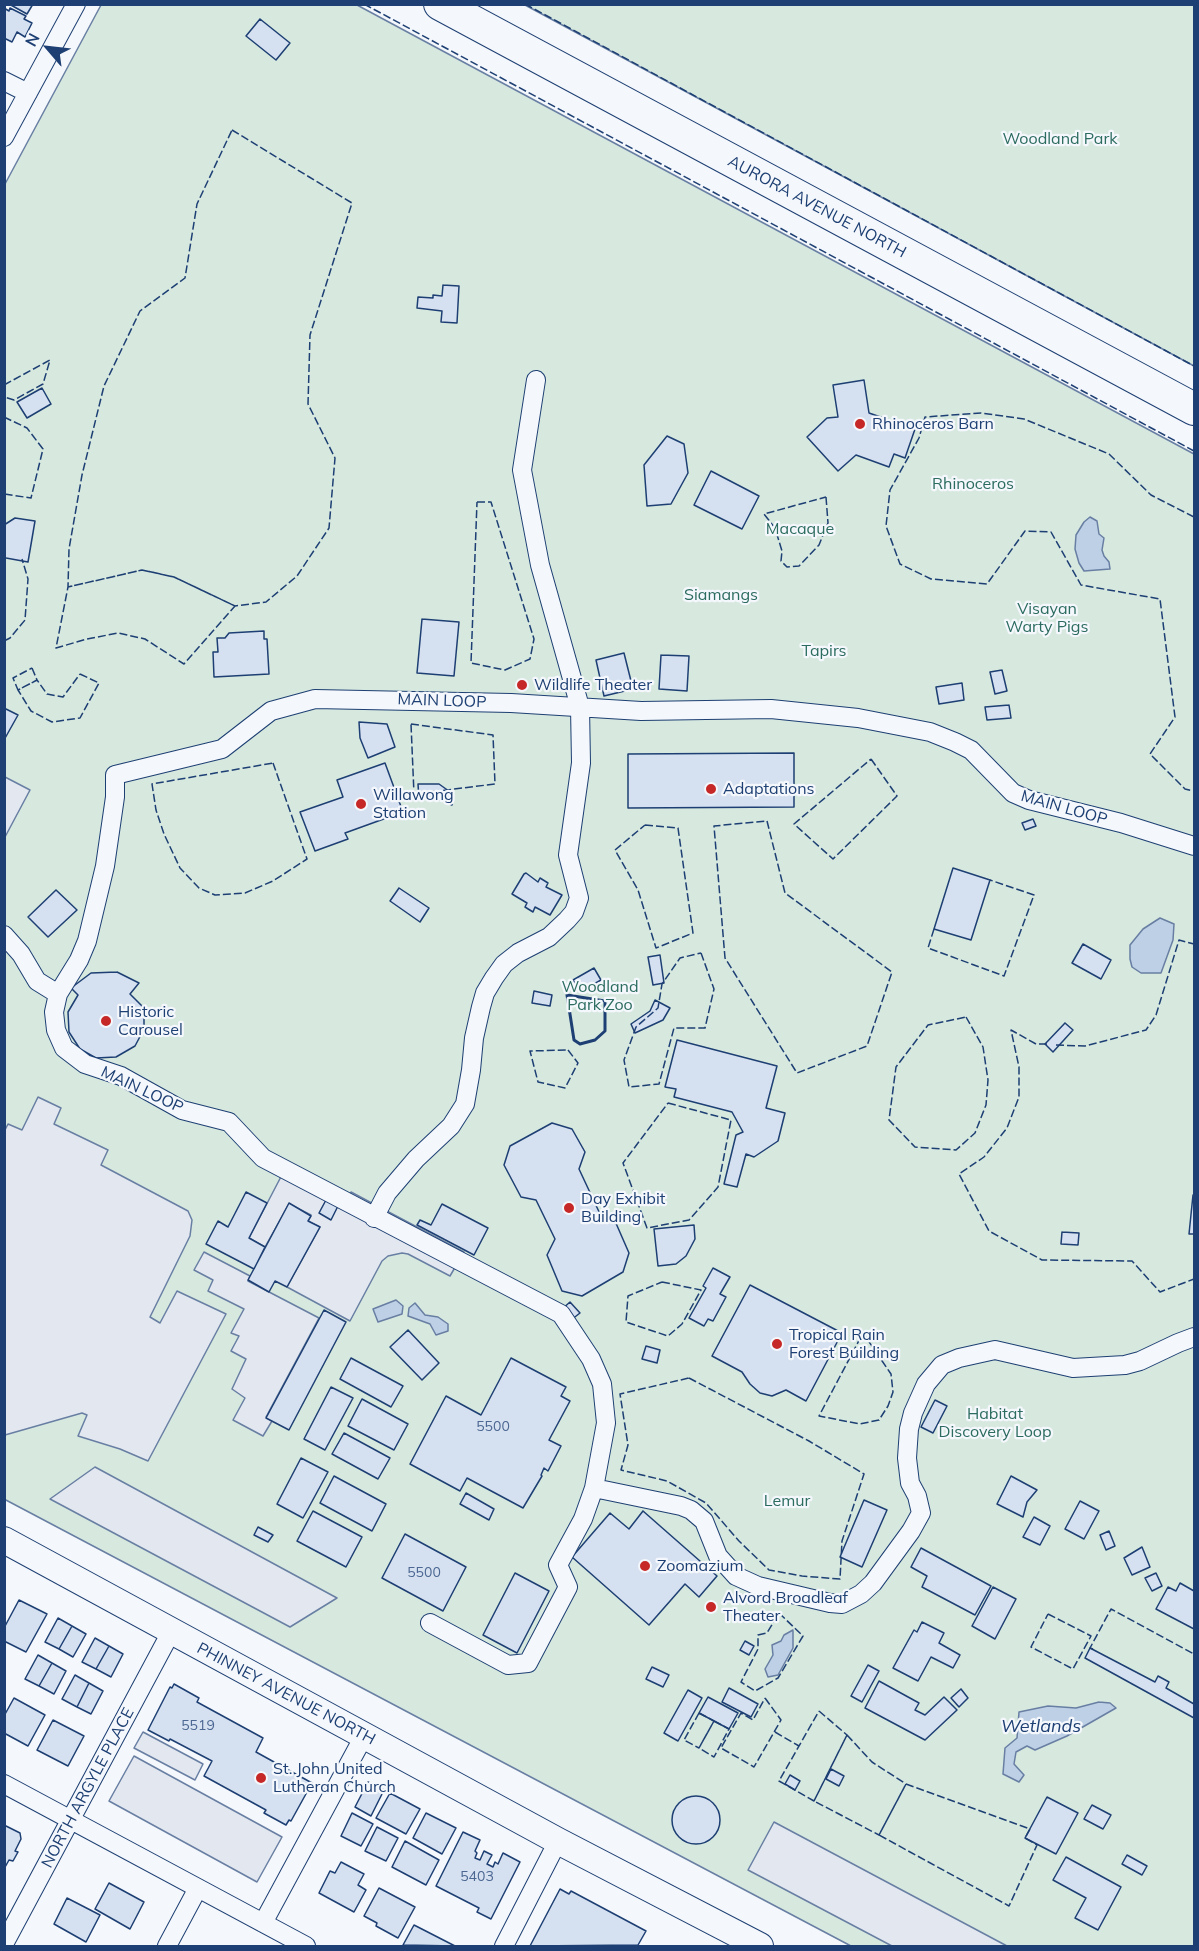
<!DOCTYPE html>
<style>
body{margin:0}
#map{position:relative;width:1199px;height:1951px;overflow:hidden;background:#f4f7fb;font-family:Mulish,sans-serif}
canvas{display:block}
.frame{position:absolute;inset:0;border:6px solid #1d3f73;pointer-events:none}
.north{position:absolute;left:18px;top:18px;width:60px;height:60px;-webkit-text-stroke:4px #f4f7fb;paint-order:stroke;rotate:298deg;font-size:16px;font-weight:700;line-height:24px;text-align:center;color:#1d3f73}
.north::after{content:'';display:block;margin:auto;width:21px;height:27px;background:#1d3f73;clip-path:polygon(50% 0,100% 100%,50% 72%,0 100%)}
</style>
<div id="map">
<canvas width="1199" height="1951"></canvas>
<div class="frame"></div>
<div class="north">N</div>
</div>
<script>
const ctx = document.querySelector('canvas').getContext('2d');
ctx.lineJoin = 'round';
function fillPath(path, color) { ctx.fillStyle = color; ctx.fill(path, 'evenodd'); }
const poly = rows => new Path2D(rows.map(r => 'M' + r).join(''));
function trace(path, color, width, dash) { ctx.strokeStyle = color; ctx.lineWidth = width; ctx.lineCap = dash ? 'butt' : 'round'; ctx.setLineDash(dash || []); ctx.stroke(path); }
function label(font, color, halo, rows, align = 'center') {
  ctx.font = font + ' Mulish,sans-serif'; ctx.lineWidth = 4.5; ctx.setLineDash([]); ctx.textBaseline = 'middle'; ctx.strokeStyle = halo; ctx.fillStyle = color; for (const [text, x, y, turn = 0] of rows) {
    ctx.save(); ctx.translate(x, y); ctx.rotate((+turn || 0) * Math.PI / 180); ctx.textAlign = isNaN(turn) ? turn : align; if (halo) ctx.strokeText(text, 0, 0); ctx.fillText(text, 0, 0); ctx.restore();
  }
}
const green = poly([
 [101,5,357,5,1194,454,1194,1946,851,1946,4,1499,5,184,101,5],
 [525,5,1194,5,1194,366,707,103,525,5]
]);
const parking = poly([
 [5,777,30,790,5,837,5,777],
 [38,1097,61,1108,54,1124,108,1150,101,1165,188,1211,192,1220,190,1236,150,1317,160,1323,177,1291,226,1314,148,1461,120,1449,78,1436,87,1415,82,1413,5,1435,5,1130,8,1124,22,1130,38,1097],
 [285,1169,349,1197,351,1192,464,1252,450,1276,408,1254,402,1253,388,1256,382,1261,350,1321,287,1287,320,1227,308,1221,311,1215,289,1204,265,1247,249,1238,285,1169],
 [204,1252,250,1276,248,1281,319,1318,266,1417,272,1421,263,1436,233,1420,245,1398,232,1389,246,1359,231,1351,239,1336,231,1333,244,1309,208,1291,213,1280,194,1270,204,1252],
 [95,1467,337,1598,290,1627,50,1499,95,1467],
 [143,1732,203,1764,195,1780,134,1748,143,1732],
 [134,1756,282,1837,257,1882,109,1801,134,1756],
 [774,1822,1007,1946,892,1946,748,1870,774,1822]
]);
const water = poly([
 [1090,517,1097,521,1099,534,1104,538,1102,550,1104,556,1109,562,1110,569,1084,571,1079,563,1075,549,1076,535,1084,522,1090,517],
 [1160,918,1174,924,1173,940,1161,973,1141,973,1132,967,1130,959,1130,945,1143,929,1160,918],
 [396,1300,403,1306,402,1314,378,1322,373,1309,396,1300],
 [415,1303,425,1315,438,1317,448,1324,448,1331,436,1335,430,1324,408,1316,409,1308,415,1303],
 [793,1630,793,1648,778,1675,768,1677,765,1669,773,1655,772,1645,781,1641,784,1635,793,1630],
 [1099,1702,1110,1703,1116,1708,1067,1736,1035,1750,1027,1746,1016,1752,1014,1764,1024,1775,1019,1782,1003,1774,1005,1748,1017,1738,1019,1712,1048,1706,1076,1708,1099,1702]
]);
const building = poly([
 [9,4,33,4,27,14,9,4],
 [4,8,9,11,10,8,26,16,24,19,32,23,25,37,17,32,12,42,4,38,4,8],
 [260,19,290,43,276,60,246,36,260,19],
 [443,285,459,286,457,323,441,322,442,311,417,308,418,297,433,298,433,295,442,296,443,285],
 [864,380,869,413,915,429,905,458,894,454,889,467,856,455,838,471,807,437,827,418,838,417,833,385,864,380],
 [42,388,51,404,27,418,17,402,42,388],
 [667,436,684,444,688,473,671,504,647,506,644,465,667,436],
 [711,471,759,496,742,529,694,505,711,471],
 [15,518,35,521,28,562,6,558,4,556,4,525,15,518],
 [422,619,459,622,454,676,417,673,422,619],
 [264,631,264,639,267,639,269,674,214,677,213,652,218,652,217,638,225,638,229,633,264,631],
 [624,653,633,689,604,696,596,660,624,653],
 [661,655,689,656,687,691,659,689,661,655],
 [1002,670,1007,691,995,694,990,672,1002,670],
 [962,683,964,700,939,704,936,687,962,683],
 [1009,705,1011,718,987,720,985,707,1009,705],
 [4,708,18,715,4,740,4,708],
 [359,722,387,724,395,747,368,758,360,738,359,722],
 [794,753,794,807,628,808,628,754,794,753],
 [385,763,403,812,345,833,348,839,315,851,300,812,343,797,337,780,385,763],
 [418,784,439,784,453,794,452,805,433,797,419,799,418,784],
 [1033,819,1036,826,1025,830,1022,823,1033,819],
 [953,868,990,880,971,940,934,929,953,868],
 [526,873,538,882,540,878,548,883,546,887,562,895,550,915,535,907,533,912,525,907,527,903,512,894,524,874,526,873],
 [399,888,429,908,420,922,390,901,399,888],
 [56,890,77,910,48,937,28,917,56,890],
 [1083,944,1111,960,1101,979,1072,963,1083,944],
 [660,955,664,983,653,985,648,957,660,955],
 [594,968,601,980,580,992,573,980,594,968],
 [117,972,139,983,130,994,144,1008,144,1029,135,1046,116,1057,96,1058,80,1049,69,1032,68,1012,78,995,71,988,91,973,117,972],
 [534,991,552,995,550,1006,532,1003,534,991],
 [655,1000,670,1008,663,1020,635,1033,631,1024,650,1011,655,1000],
 [1065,1023,1073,1030,1053,1052,1045,1044,1065,1023],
 [677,1040,777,1066,766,1108,785,1113,778,1141,754,1157,746,1154,737,1187,724,1184,736,1135,743,1132,732,1112,674,1097,676,1089,665,1087,677,1040],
 [552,1123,572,1129,585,1152,579,1169,601,1216,615,1221,629,1253,623,1272,582,1296,562,1291,547,1255,555,1239,536,1200,521,1197,504,1165,510,1146,552,1123],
 [246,1192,267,1203,249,1238,265,1247,254,1269,206,1244,218,1221,228,1227,246,1192],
 [1193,1195,1194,1195,1194,1234,1189,1234,1193,1195],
 [326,1200,338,1206,331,1220,319,1213,326,1200],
 [289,1203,311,1216,308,1221,320,1227,287,1287,275,1281,269,1292,248,1280,289,1203],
 [442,1204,488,1228,474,1255,417,1225,420,1220,431,1225,442,1204],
 [694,1225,695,1239,686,1256,676,1264,658,1266,654,1229,694,1225],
 [1062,1232,1079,1233,1078,1245,1061,1244,1062,1232],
 [713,1268,730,1277,720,1294,726,1297,713,1321,708,1319,704,1326,689,1318,706,1288,703,1286,713,1268],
 [750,1285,842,1333,806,1401,786,1390,772,1396,760,1393,750,1384,742,1372,712,1356,750,1285],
 [570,1302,580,1313,571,1320,561,1310,570,1302],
 [324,1310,346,1322,289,1430,266,1418,324,1310],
 [408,1330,439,1363,422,1380,390,1347,408,1330],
 [646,1346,660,1350,657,1363,642,1359,646,1346],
 [351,1358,403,1386,391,1407,340,1379,351,1358],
 [511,1358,566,1387,561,1396,570,1401,549,1440,561,1446,548,1471,544,1468,541,1475,542,1476,523,1508,467,1478,460,1491,410,1464,446,1396,481,1415,511,1358],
 [331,1387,353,1398,325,1450,304,1439,331,1387],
 [362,1399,408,1424,394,1450,348,1426,362,1399],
 [935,1400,947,1406,933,1433,921,1427,935,1400],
 [344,1433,390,1458,378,1479,332,1454,344,1433],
 [301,1458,328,1472,303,1518,277,1504,301,1458],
 [334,1476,386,1504,372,1531,320,1503,334,1476],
 [1011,1476,1037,1490,1027,1502,1023,1517,997,1504,1011,1476],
 [466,1493,494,1509,489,1520,460,1504,466,1493],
 [864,1500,887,1510,862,1567,840,1557,864,1500],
 [1080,1501,1099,1511,1084,1539,1065,1529,1080,1501],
 [313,1511,362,1537,346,1567,297,1541,313,1511],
 [643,1511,717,1576,699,1597,685,1584,649,1625,572,1557,610,1513,629,1529,643,1511],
 [1034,1517,1050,1526,1040,1545,1023,1537,1034,1517],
 [258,1527,273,1535,268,1542,254,1535,258,1527],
 [1109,1531,1115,1546,1106,1550,1100,1535,1109,1531],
 [405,1534,466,1567,443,1611,382,1578,405,1534],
 [1142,1547,1150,1567,1132,1575,1124,1558,1142,1547],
 [921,1548,991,1586,975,1615,922,1587,927,1576,911,1567,921,1548],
 [515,1573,549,1591,517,1653,483,1635,515,1573],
 [1156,1573,1162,1586,1152,1591,1145,1578,1156,1573],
 [1180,1583,1194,1591,1194,1629,1156,1609,1168,1587,1176,1591,1180,1583],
 [993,1587,1016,1599,995,1639,972,1626,993,1587],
 [19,1600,47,1614,26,1652,4,1641,4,1628,19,1600],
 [58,1618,72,1626,59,1649,45,1642,58,1618],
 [922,1622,944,1633,939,1643,960,1655,953,1668,931,1657,918,1681,893,1668,914,1630,917,1632,922,1622],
 [72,1626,86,1634,73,1657,59,1649,72,1626],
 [95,1638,109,1646,96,1669,82,1662,95,1638],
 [745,1641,754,1646,749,1655,740,1650,745,1641],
 [109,1646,123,1654,111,1677,96,1669,109,1646],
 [1090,1648,1155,1682,1158,1676,1169,1682,1166,1688,1194,1704,1194,1718,1085,1658,1090,1648],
 [38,1655,52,1663,39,1686,25,1679,38,1655],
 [52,1663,66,1671,54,1694,39,1686,52,1663],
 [868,1665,879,1671,862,1702,851,1696,868,1665],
 [652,1667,669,1675,663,1687,646,1679,652,1667],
 [75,1675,89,1683,77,1707,62,1699,75,1675],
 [879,1681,919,1703,915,1710,925,1715,944,1697,957,1710,925,1740,865,1708,879,1681],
 [89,1683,103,1691,91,1714,77,1707,89,1683],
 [174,1684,199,1698,197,1702,263,1738,256,1752,312,1783,291,1821,289,1820,286,1825,264,1813,266,1810,204,1776,212,1761,170,1739,169,1741,148,1730,170,1687,172,1688,174,1684],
 [729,1688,758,1704,751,1717,722,1702,729,1688],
 [961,1689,968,1698,959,1707,951,1698,961,1689],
 [688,1690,702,1698,678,1741,664,1733,688,1690],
 [708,1697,738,1713,729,1729,699,1713,708,1697],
 [14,1698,45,1715,28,1746,4,1733,4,1716,14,1698],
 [53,1720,84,1736,68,1766,37,1750,53,1720],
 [831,1769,844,1776,839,1786,826,1779,831,1769],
 [790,1775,800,1781,795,1790,785,1784,790,1775],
 [368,1782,384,1790,371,1816,355,1807,368,1782],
 [390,1793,420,1809,406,1834,376,1818,390,1793],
 '672 1820a24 24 0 1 1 48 0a24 24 0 1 1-48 0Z',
 [1047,1797,1078,1813,1056,1854,1025,1838,1047,1797],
 [1092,1805,1111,1815,1103,1829,1084,1819,1092,1805],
 [352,1813,373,1824,361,1846,341,1836,352,1813],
 [426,1813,456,1828,442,1854,413,1838,426,1813],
 [4,1825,20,1833,21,1839,15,1851,18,1852,13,1861,9,1860,4,1869,4,1825],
 [377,1827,398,1838,386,1861,365,1851,377,1827],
 [463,1832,480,1840,475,1851,477,1853,475,1858,480,1860,484,1851,492,1855,487,1864,493,1867,495,1862,498,1864,503,1853,520,1862,491,1919,477,1912,479,1908,436,1886,463,1832],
 [405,1841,439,1860,426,1885,392,1867,405,1841],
 [1127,1855,1147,1866,1142,1875,1122,1864,1127,1855],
 [1066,1857,1121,1887,1098,1930,1075,1918,1086,1898,1053,1880,1066,1857],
 [341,1862,364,1874,358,1885,366,1890,354,1912,319,1893,330,1871,335,1873,341,1862],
 [109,1883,144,1902,130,1929,95,1909,109,1883],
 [379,1888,415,1907,398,1938,376,1926,377,1923,364,1916,379,1888],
 [560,1889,569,1894,571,1891,646,1931,638,1945,530,1946,560,1889],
 [67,1898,100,1915,86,1942,54,1924,67,1898],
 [414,1925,455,1946,403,1945,414,1925]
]);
const street = poly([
 [4,81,28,93],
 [4,137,76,4],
 [4,935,21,954,37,981,58,994],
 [374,1218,387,1193,416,1159,451,1126,465,1104,471,1070,474,1038,481,1007,485,993,494,978,504,964,518,953,549,937,567,920,574,912,579,898,568,855,581,763,580,707,540,565,522,470,536,380],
 [594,1488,681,1506,691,1510,704,1521,718,1556,736,1576,758,1586,830,1603,842,1604,861,1594,873,1583,911,1531,921,1513,917,1496,910,1483,907,1458,909,1429,913,1413,926,1384,942,1365,959,1358,995,1350,1073,1368,1125,1365,1140,1361,1178,1343,1194,1337],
 [430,1623,508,1665,528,1663,568,1587,558,1565,583,1519,594,1488,606,1423,602,1384,591,1359,561,1314,263,1158,229,1122,182,1110,121,1076,85,1064,64,1048,56,1030,54,1012,58,994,79,960,87,941,105,866,115,797,115,775,222,749,271,711,315,699,511,703,641,711,771,709,858,718,930,732,955,742,971,750,1013,793,1029,800,1121,823,1194,846],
 [4,1784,306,1946],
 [263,1923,364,1736],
 [4,1944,171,1632],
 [167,1946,198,1888],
 [504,1946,558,1841]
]);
const secondary = poly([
 [4,1540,558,1841,760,1946]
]);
const highway = poly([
 [440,4,1194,409]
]);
const fence = poly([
 [364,4,1194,451],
 [525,4,1194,366],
 [232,130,352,203,310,335,308,404,335,458,329,528,297,576,266,602,235,606,174,577,142,570,68,587,69,549,82,475,104,386,140,311,185,278,197,204,232,130],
 [4,385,50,360,43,384,14,400,4,397],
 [4,417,27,428,43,449,31,498,4,494],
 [826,497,828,523,819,545,799,566,787,567,781,561,782,551,775,528,764,514,826,497],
 [477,502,491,502,534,639,530,659,505,670,471,663,477,502],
 [1194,517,1151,495,1109,454,1024,419,981,413,925,417,919,438,890,490,886,526,900,564,931,579,987,584,1025,531,1051,532,1081,585,1160,599,1175,717,1150,754,1185,789,1194,791],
 [142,570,174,577,235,606,184,664,145,639,118,633,87,639,56,648,68,587,142,570],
 [4,641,10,638,25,620,28,579,22,559],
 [32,668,37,680,18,690,13,678,32,668],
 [80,674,99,683,80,718,52,722,31,711,18,690,37,680,47,694,63,697,80,674],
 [411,724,493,735,495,784,414,794,411,724],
 [871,759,897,796,833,859,794,824,871,759],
 [273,763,307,859,273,881,245,893,215,895,199,888,180,868,164,834,156,810,152,784,273,763],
 [767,821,785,893,892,972,867,1046,797,1073,725,958,714,826,767,821],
 [645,825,678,828,693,933,656,948,638,890,615,850,645,825],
 [934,929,928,948,1004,976,1034,895,990,880],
 [701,953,714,989,705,1028,674,1028,659,1084,629,1087,624,1060,636,1027,658,1008,662,984,680,958,701,953],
 [966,1017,983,1047,988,1080,986,1105,975,1133,956,1150,915,1147,889,1120,896,1067,928,1025,966,1017],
 [1047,1044,1036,1044,1011,1030,1019,1067,1019,1097,1007,1128,984,1157,959,1174,989,1231,1042,1260,1132,1261,1160,1292,1194,1279,1194,1276],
 [1056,1045,1085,1046,1146,1030,1156,1015,1179,940,1194,944],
 [568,1050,578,1063,565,1088,538,1082,530,1051,568,1050],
 [668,1103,731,1120,718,1187,689,1220,647,1228,623,1163,668,1103],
 [662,1282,701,1290,682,1324,668,1336,626,1322,628,1296,662,1282],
 [863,1333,891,1374,893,1392,888,1406,879,1420,860,1424,819,1416,863,1333],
 [689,1378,809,1441,864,1474,842,1541,840,1579,802,1576,769,1570,739,1541,706,1503,667,1481,621,1470,628,1445,620,1394,689,1378],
 [779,1613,803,1636,778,1678,755,1691,741,1682,758,1649,758,1635,767,1633,779,1613],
 [1048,1614,1091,1636,1073,1669,1031,1647,1048,1614],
 [1093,1649,1090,1648,1111,1609,1194,1654],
 [765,1698,781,1720,754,1767,721,1748,741,1713,753,1720,765,1698],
 [819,1711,847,1735,814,1801,779,1781,819,1711],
 [699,1713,714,1721,699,1748,684,1740,699,1713],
 [714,1721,729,1729,714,1757,699,1748,714,1721],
 [775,1732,799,1746],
 [847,1735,872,1762,906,1784,879,1835,814,1801,847,1735],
 [906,1784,1030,1829,1025,1838,1037,1845,1009,1906,879,1835,906,1784]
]);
const wall = poly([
 [567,995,605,1001,605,1031,595,1040,580,1044,574,1040,567,995]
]);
const markers = [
 [860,424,6,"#c62828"],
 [522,685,6,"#c62828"],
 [711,789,6,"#c62828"],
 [361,804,6,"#c62828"],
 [106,1021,6,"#c62828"],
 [569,1208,6,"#c62828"],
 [777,1344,6,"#c62828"],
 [645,1566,6,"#c62828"],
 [711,1607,6,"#c62828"],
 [261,1778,6,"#c62828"]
];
const numberNames = [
 ["5500",493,1427],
 ["5500",424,1573],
 ["5519",198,1726],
 ["5403",477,1877]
];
const parkNames = [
 ["Woodland Park",1060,139],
 ["Rhinoceros",973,484],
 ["Macaque",800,529],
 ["Siamangs",721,595],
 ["Visayan",1047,609],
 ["Warty Pigs",1047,627],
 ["Tapirs",824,651],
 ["Woodland",600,987],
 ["Park Zoo",600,1005],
 ["Habitat",995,1414],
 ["Discovery Loop",995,1432],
 ["Lemur",787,1501]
];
const streetNames = [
 ["AURORA AVENUE NORTH",817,207,28],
 ["MAIN LOOP",442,701,2],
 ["MAIN LOOP",1064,808,16],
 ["MAIN LOOP",142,1090,25],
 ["PHINNEY AVENUE NORTH",286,1694,28],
 ["NORTH ARGYLE PLACE",88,1788,-62]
];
const poiNames = [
 ["Rhinoceros Barn",872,424],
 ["Wildlife Theater",534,685],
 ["Adaptations",723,789],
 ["Willawong",373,795],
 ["Station",373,813],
 ["Historic",118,1012],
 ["Carousel",118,1030],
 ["Day Exhibit",581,1199],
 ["Building",581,1217],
 ["Tropical Rain",789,1335],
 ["Forest Building",789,1353],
 ["Zoomazium",657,1566],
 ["Alvord Broadleaf",723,1598],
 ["Theater",723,1616],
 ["St. John United",273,1769],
 ["Lutheran Church",273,1787]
];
const waterNames = [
 ["Wetlands",1041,1727]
];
fillPath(green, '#d7e8df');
trace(green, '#687fa3', 1.5);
fillPath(parking, '#e3e8f0');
trace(parking, '#687fa3', 1.5);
fillPath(water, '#bed0e5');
trace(water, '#687fa3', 1.5);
fillPath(building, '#d5e0f0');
trace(building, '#1d3f73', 1.5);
trace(street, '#1d3f73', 20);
trace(secondary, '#1d3f73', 28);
trace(highway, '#1d3f73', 34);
trace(street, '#f4f7fb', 18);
trace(secondary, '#f4f7fb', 26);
trace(highway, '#f4f7fb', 32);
trace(fence, '#1d3f73', 1.5, [8, 3]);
trace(wall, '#1d3f73', 3);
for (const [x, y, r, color] of markers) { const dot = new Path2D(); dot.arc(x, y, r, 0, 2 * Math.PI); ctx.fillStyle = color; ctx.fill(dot); trace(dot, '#f4f7fb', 2); }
label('14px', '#4b6792', null, numberNames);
label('16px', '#2c6c60', '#f4f7fb', parkNames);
label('16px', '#1d3f73', '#f4f7fb', streetNames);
label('16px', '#1d3f73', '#f4f7fb', poiNames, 'left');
label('italic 18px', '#1d3f73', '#f4f7fb', waterNames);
</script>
